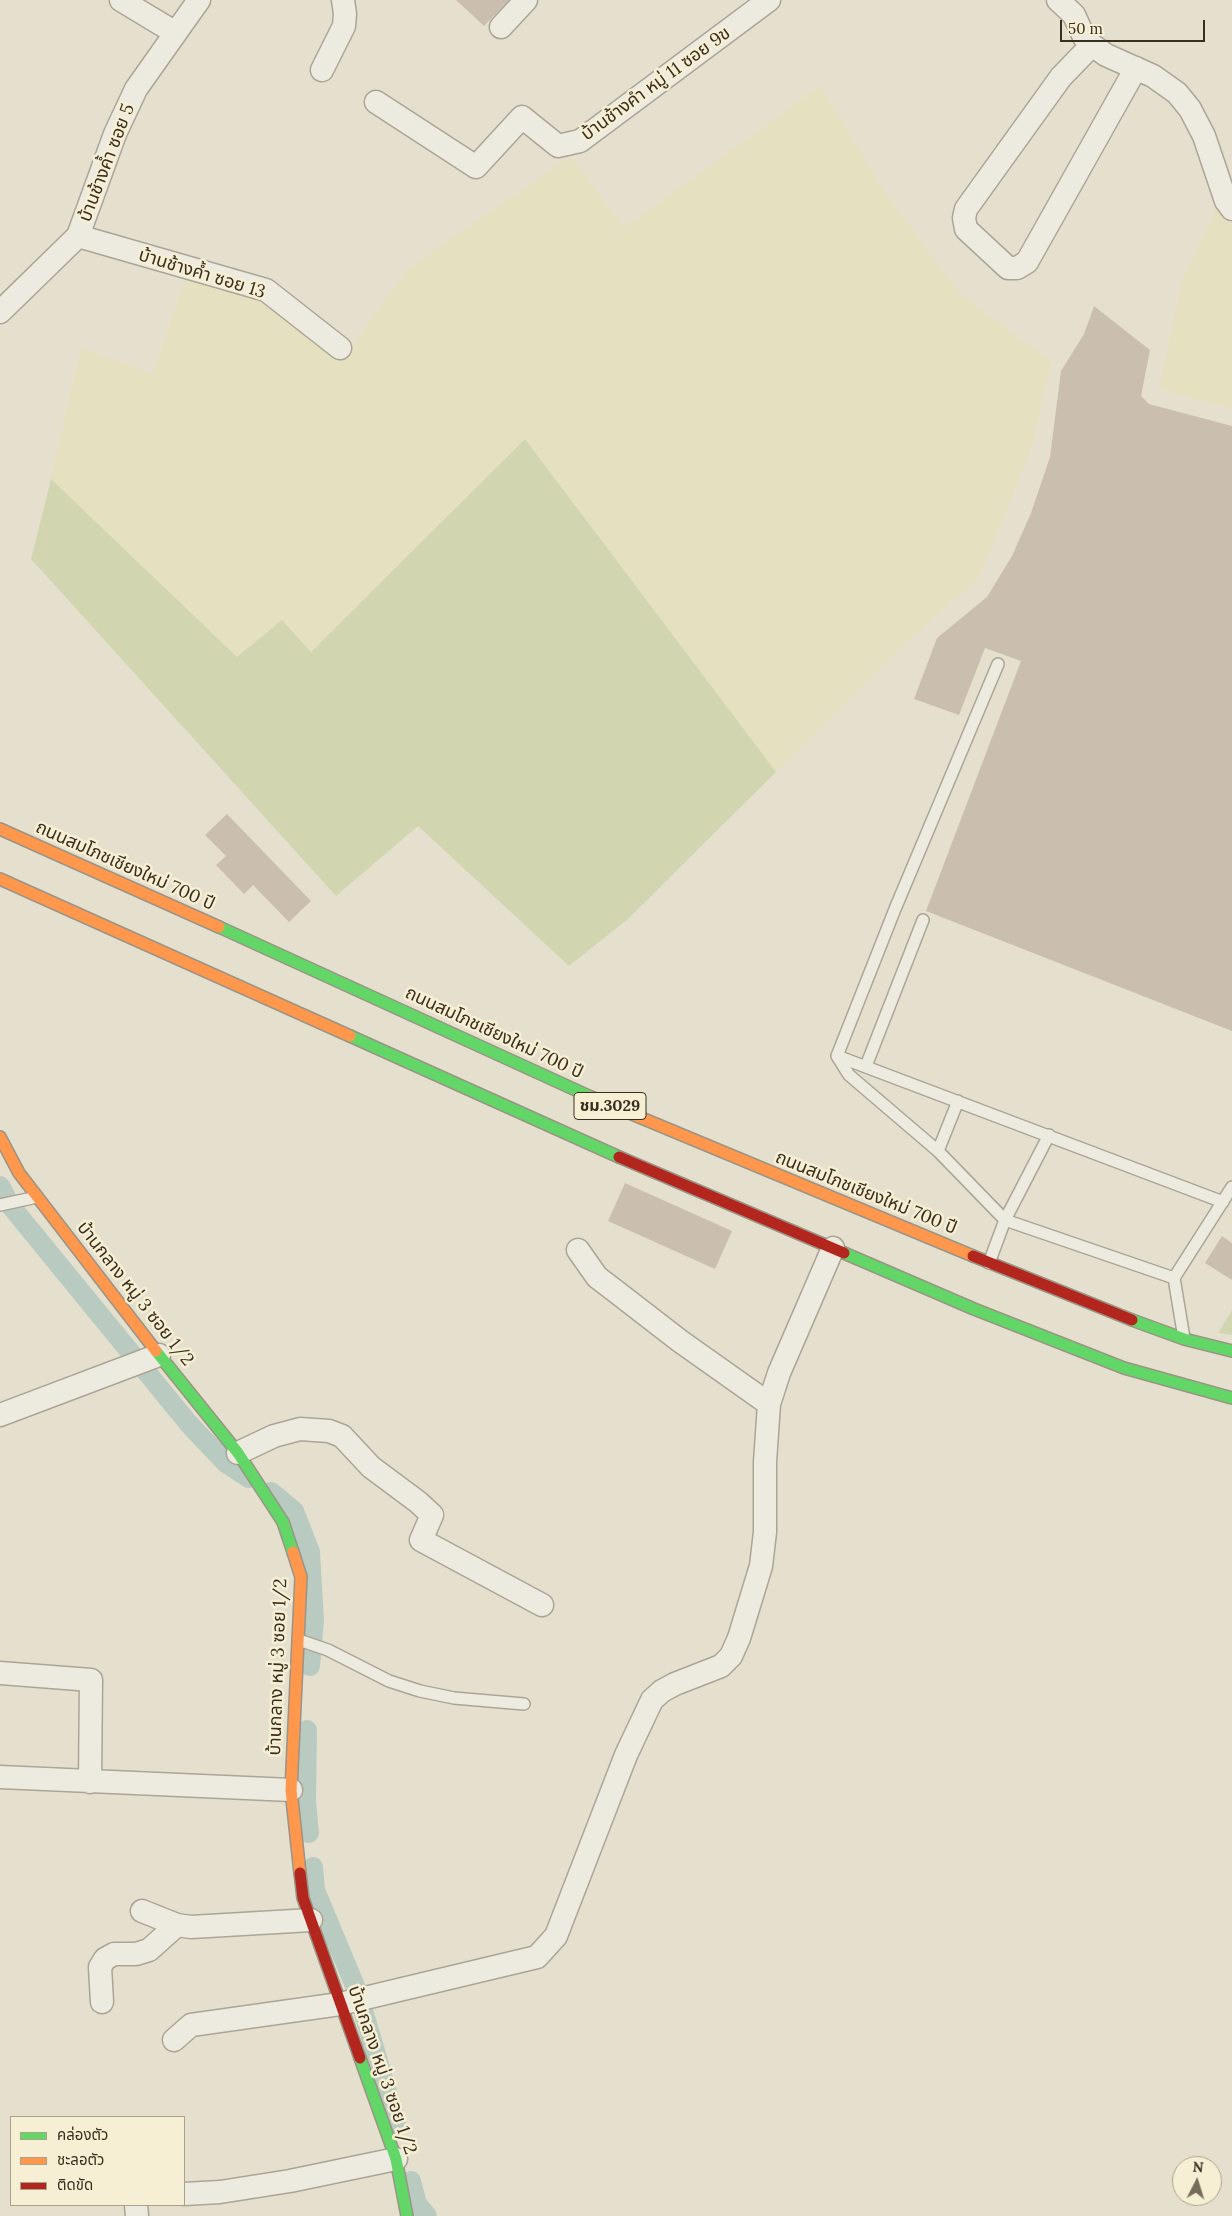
<!DOCTYPE html>
<meta charset="utf-8">
<style>
body{margin:0}
#map{position:relative;width:1232px;height:2216px;overflow:hidden;background:#e5e0ce;font-family:Lora,"Noto Sans Thai",serif}
canvas{display:block}
.legend{position:absolute;left:10px;top:2116px;width:175px;height:90px;box-sizing:border-box;background:#f6efd4;border:1px solid #aba28b;margin:0;padding:6px 9px;list-style:none;font-size:15px;color:#3a2e1e}
.legend li{display:flex;align-items:center;gap:10px;height:25px}
.legend b{width:25px;border:1px solid #aba28b}
.north{position:absolute;left:1172px;top:2156px;width:50px;height:50px;box-sizing:border-box;background:#f6efd4;border:1px solid #aba28b;border-radius:50%;rotate:5deg;font-size:14px;font-weight:700;line-height:20px;text-align:center;color:#3a2e1e}
.north::after{content:'';display:block;margin:auto;width:18px;height:22px;background:#766c5c;clip-path:polygon(50% 0,100% 100%,50% 72%,0 100%)}
.scale{position:absolute;left:1060px;top:20px;width:145px;height:22px;box-sizing:border-box;border:2px solid #3a2e1e;border-top:0;padding-left:6px;font-size:15px;line-height:18px;white-space:nowrap;color:#3a2e1e;-webkit-text-stroke:4px #f6efd4;paint-order:stroke}
</style>
<div id="map">
<canvas width="1232" height="2216"></canvas>
<ul class="legend">
<li><b style="height:6px;background:#63d668"></b>คล่องตัว</li>
<li><b style="height:6px;background:#ff974d"></b>ชะลอตัว</li>
<li><b style="height:6px;background:#b3261e"></b>ติดขัด</li>
</ul>
<div class="north">N</div>
<div class="scale">50 m</div>
</div>
<script>
const ctx = document.querySelector('canvas').getContext('2d');
ctx.lineJoin = 'round';
function fillPath(path, color) { ctx.fillStyle = color; ctx.fill(path, 'evenodd'); }
const poly = rows => new Path2D(rows.map(r => 'M' + r).join(''));
function trace(path, color, width, dash) { ctx.strokeStyle = color; ctx.lineWidth = width; ctx.lineCap = dash ? 'butt' : 'round'; ctx.setLineDash(dash || []); ctx.stroke(path); }
function label(font, color, halo, rows, align = 'center') {
  ctx.font = font + ' Lora,"Noto Sans Thai",serif'; ctx.lineWidth = 5; ctx.setLineDash([]); ctx.textBaseline = 'middle'; ctx.strokeStyle = halo; ctx.fillStyle = color; for (const [text, x, y, turn = 0] of rows) {
    ctx.save(); ctx.translate(x, y); ctx.rotate((+turn || 0) * Math.PI / 180); ctx.textAlign = isNaN(turn) ? turn : align; if (halo) ctx.strokeText(text, 0, 0); ctx.fillText(text, 0, 0); ctx.restore();
  }
}
const farmland = poly([
 [820,86,887,195,960,294,1051,361,1031,450,979,578,910,639,776,772,525,439,311,652,282,620,237,658,51,479,81,348,153,374,186,276,259,296,341,361,407,269,571,156,624,228],
 [1217,208,1232,225,1232,409,1159,389,1182,280]
]);
const green = poly([
 [525,439,776,772,629,918,569,966,418,826,336,896,31,559,51,479,237,657,282,620,311,652],
 [1232,1310,1232,1335,1218,1333]
]);
const canal = poly([
 [0,1186,10,1205,189,1424,226,1463,249,1478],
 [271,1492,294,1511,310,1552,314,1621,310,1666],
 [307,1730,306,1802,309,1833],
 [313,1867,315,1890,358,1993,397,2126],
 [411,2181,417,2204,427,2216]
]);
const building = poly([
 [456,0,509,0,484,26],
 [1094,306,1150,350,1141,396,1149,404,1232,426,1232,1031,926,911,1021,661,985,648,959,715,914,699,937,638,987,597,1012,556,1031,513,1050,457,1061,371,1084,334],
 [227,814,311,901,289,922,253,885,244,894,216,865,226,856,205,835],
 [625,1183,732,1231,715,1269,608,1221],
 [1222,1236,1232,1243,1232,1280,1205,1263]
]);
const lane = poly([
 [837,1056,895,909,998,664],
 [837,1056,1223,1202],
 [837,1056,849,1075,938,1151,1005,1220,989,1263],
 [866,1066,923,920],
 [1049,1135,1005,1220,1174,1278],
 [938,1151,958,1101],
 [0,1205,37,1197],
 [1184,1338,1174,1278,1232,1187],
 [299,1640,328,1650,389,1681,420,1691,454,1698,524,1704]
]);
const street = poly([
 [121,0,174,32],
 [1058,0,1074,15,1084,37,1092,45,1106,55,1153,76,1177,93,1190,109,1204,136,1226,201,1232,209],
 [501,27,526,0],
 [1092,45,1061,77,966,209,964,218,966,229,1008,268,1017,268,1027,262,1136,68],
 [322,70,344,26,345,14,343,0],
 [376,102,476,167,522,117,558,146,580,141,769,0],
 [78,236,266,290,340,348],
 [0,312,78,236,115,134,136,89,199,0],
 [578,1250,597,1277,614,1290,680,1341,769,1404],
 [0,1415,159,1355],
 [238,1453,274,1436,300,1429,329,1431,342,1436,371,1467,418,1502,432,1515,421,1540,542,1605],
 [0,1673,91,1680,90,1782],
 [0,1777,291,1790],
 [142,1911,177,1925,191,1927,311,1920],
 [102,2002,100,1967,105,1959,114,1954,136,1954,149,1950,177,1925],
 [174,2040,191,2025,340,2004,537,1957,556,1936,626,1755,652,1700,662,1691,675,1684,721,1666,731,1656,739,1638,761,1566,765,1532,765,1462,769,1404,779,1373,833,1248],
 [184,2194,220,2192,290,2181,396,2159],
 [136,2205,137,2216]
]);
const fast = poly([
 [219,927,591,1097],
 [350,1036,619,1157],
 [844,1253,974,1309,1124,1368,1232,1398],
 [1132,1320,1184,1339,1232,1351],
 [156,1351,238,1453,283,1522,293,1552],
 [360,2058,396,2159,407,2216]
]);
const slow = poly([
 [0,829,219,927],
 [0,879,350,1036],
 [591,1097,973,1256],
 [0,1137,19,1173,156,1351],
 [293,1552,301,1577,291,1790,300,1873]
]);
const jam = poly([
 [619,1157,844,1253],
 [973,1256,1132,1320],
 [300,1873,303,1898,360,2058]
]);
const shields = [
 [610,1106,72]
];
const shieldNames = [
 ["ชม.3029",610,1106]
];
const streetNames = [
 ["บ้านช้างคำ หมู่ 11 ซอย 9ข",656,84,-36],
 ["บ้านช้างค้ำ ซอย 5",107,163,-69],
 ["บ้านช้างค้ำ ซอย 13",202,274,17],
 ["ถนนสมโภชเชียงใหม่ 700 ปี",125,866,24],
 ["ถนนสมโภชเชียงใหม่ 700 ปี",494,1033,25],
 ["ถนนสมโภชเชียงใหม่ 700 ปี",866,1193,22],
 ["บ้านกลาง หมู่ 3 ซอย 1/2",135,1294,52],
 ["บ้านกลาง หมู่ 3 ซอย 1/2",278,1667,-88],
 ["บ้านกลาง หมู่ 3 ซอย 1/2",382,2070,71]
];
fillPath(farmland, '#e5e0bf');
fillPath(green, '#d2d6b0');
trace(canal, '#b9cbc1', 20);
fillPath(building, '#cabfaf');
trace(lane, '#aaa597', 14);
trace(street, '#aaa597', 25);
trace(fast, '#9a9486', 14);
trace(slow, '#9a9486', 14);
trace(jam, '#9a9486', 14);
trace(lane, '#edeae0', 11);
trace(street, '#edeae0', 22);
trace(fast, '#63d668', 11);
trace(slow, '#ff974d', 11);
trace(jam, '#b3261e', 11);
for (const [x, y, w] of shields) { const box = new Path2D(); box.roundRect(x - w / 2, y - 13.5, w, 27, 4); ctx.fillStyle = '#f6efd4'; ctx.fill(box); trace(box, '#3a2e1e', 1); }
label('bold 16px', '#3a2e1e', null, shieldNames);
label('18px', '#3a2e1e', '#f6efd4', streetNames);
</script>
